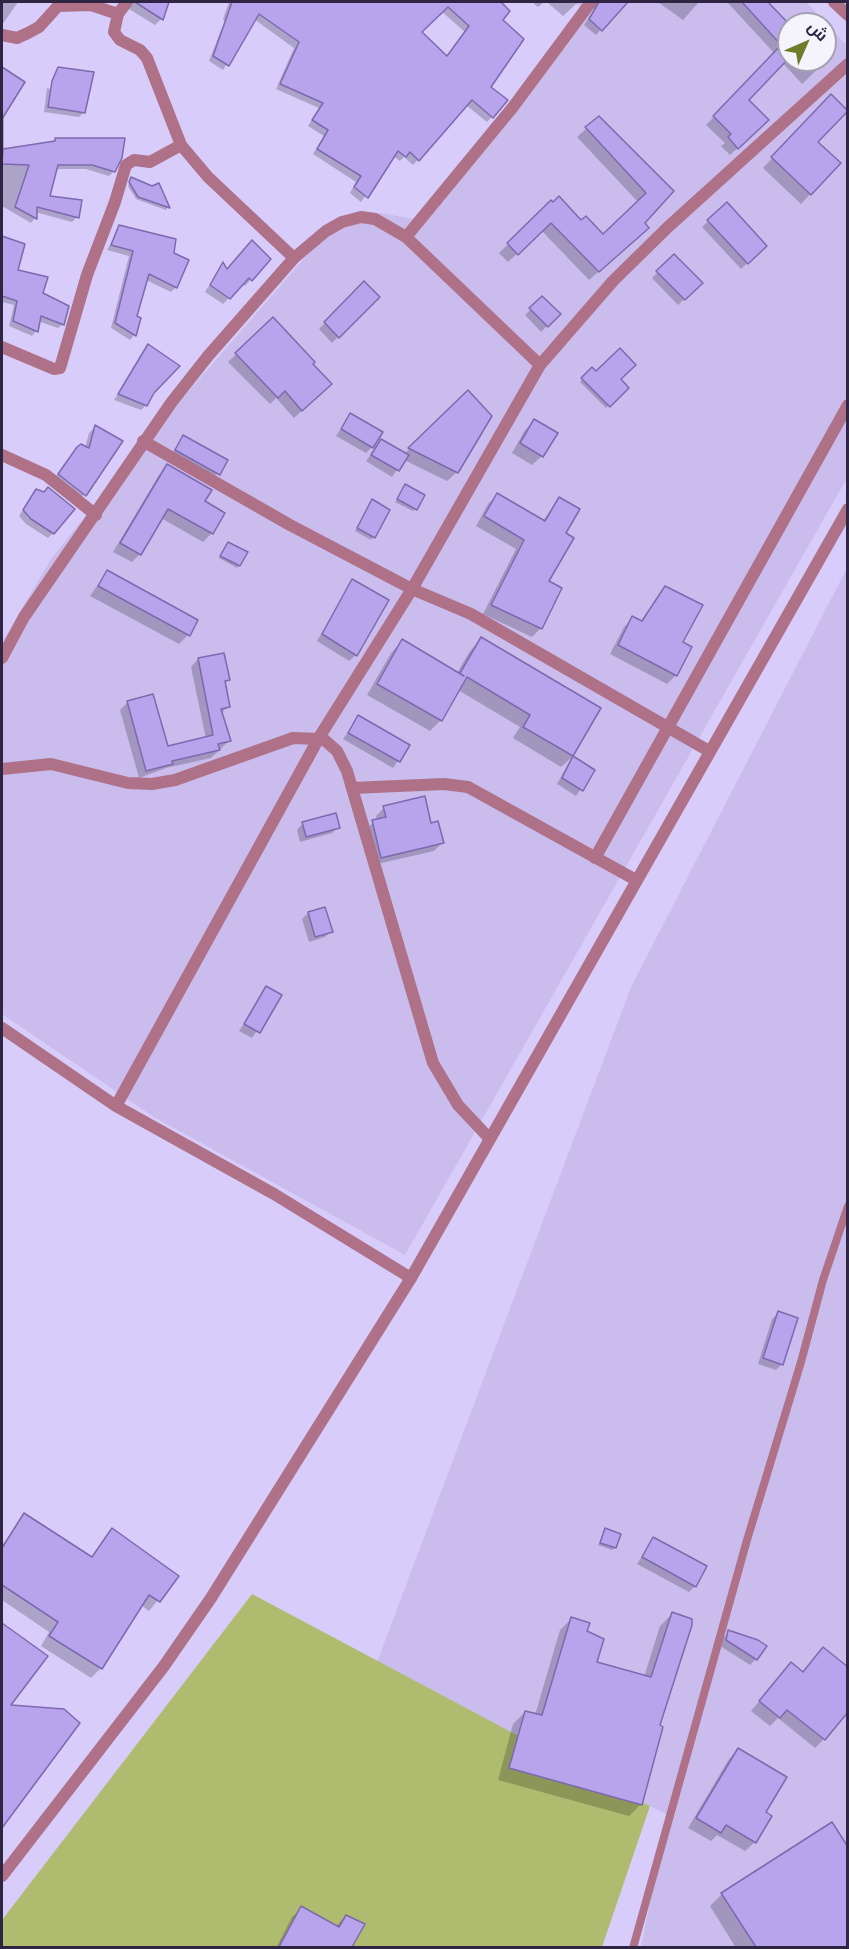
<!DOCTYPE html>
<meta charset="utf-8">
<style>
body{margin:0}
#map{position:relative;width:849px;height:1949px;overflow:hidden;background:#d7ccfa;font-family:"IBM Plex Sans",Cairo,sans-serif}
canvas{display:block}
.frame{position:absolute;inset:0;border:3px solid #2e2543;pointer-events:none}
.north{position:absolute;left:777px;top:12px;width:60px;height:60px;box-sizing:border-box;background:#f5f3fb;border:2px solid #a5a1b1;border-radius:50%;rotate:45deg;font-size:16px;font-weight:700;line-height:24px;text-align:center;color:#2e2543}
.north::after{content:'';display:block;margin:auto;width:21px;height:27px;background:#717c29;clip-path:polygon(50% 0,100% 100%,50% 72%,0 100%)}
</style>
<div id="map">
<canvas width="849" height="1949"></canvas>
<div class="frame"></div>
<div class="north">ش</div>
</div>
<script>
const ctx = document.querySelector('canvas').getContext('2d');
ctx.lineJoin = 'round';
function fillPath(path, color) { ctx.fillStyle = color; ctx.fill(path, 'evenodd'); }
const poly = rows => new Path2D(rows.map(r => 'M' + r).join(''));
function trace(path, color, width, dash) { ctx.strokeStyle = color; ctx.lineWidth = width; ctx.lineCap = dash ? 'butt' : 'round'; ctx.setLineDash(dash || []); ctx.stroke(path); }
const built = poly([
 [574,2,806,2,847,46,847,478,405,1255,154,1117,2,1014,2,642,51,559,146,440,323,237,380,213,420,220,583,10],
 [789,24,825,24,825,60,789,60],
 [847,568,847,1947,641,1947,668,1815,374,1670,631,987]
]);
const green = poly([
 [252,1594,650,1806,602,1947,2,1948,2,1920]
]);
const shadow = poly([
 [2,2,18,2,2,25],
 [124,2,168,2,161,19,155,25,129,9],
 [229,2,326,2,334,7,338,2,467,2,475,7,480,2,498,2,508,11,501,21,489,87,506,100,487,122,466,105,413,165,404,157,400,161,393,156,361,202,350,193,356,182,313,154,324,136,308,126,319,108,276,89,294,48,254,19,223,70,209,61,221,30,227,24,223,19],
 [441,11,465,32,447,57,420,32],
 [532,2,544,2,538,7],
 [547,2,578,2,563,16],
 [590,2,602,2,615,13,596,35,584,25,594,10],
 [658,2,699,2,683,20],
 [727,2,766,2,789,26,789,60,820,60,823,64,802,84,783,63,747,100,767,120,730,155,721,146,725,143,706,125,775,54],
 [2,69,23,82,4,112,4,151,52,143,55,139,114,171,109,176,86,169,56,169,48,198,77,217,72,222,35,212,35,218,31,223,2,206],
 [59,69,84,112,79,117,44,112,47,88,50,89],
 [822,105,816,142,839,163,801,204,763,168],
 [598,118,672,191,643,223,639,236,589,280,542,231,508,262,499,253,551,202,603,236,638,202,577,137],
 [131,179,151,187,158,185,168,207,166,210,136,199,128,186],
 [727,204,765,246,741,269,702,227],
 [120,227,173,254,176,287,171,292,146,280,135,317,139,319,134,335,130,340,111,328,129,256,107,250],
 [2,238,23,245,17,271,41,294,63,324,58,328,38,321,36,331,32,336,9,326,14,305,2,302],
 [674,256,701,283,678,305,652,278],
 [269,259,245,286,242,284,223,304,205,292,222,265,226,271],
 [364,283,378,297,332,343,319,329],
 [542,298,559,314,541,332,525,315],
 [273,319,311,364,323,391,294,418,276,398,270,404,228,362],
 [148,346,146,405,141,410,114,400],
 [592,370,619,379,627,388,606,408,580,382],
 [467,392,457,472,447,481,404,460,392,477,366,461,381,440,404,454],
 [350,415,372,447,366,453,336,436],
 [535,421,542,456,532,465,512,453,525,430],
 [95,427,121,441,79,501,53,480,78,448,85,448,89,433],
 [183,437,226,460,212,480,170,456],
 [167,466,203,502,223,513,212,533,203,542,161,518,140,554,132,562,113,552,159,475],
 [405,486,415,509,413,511,395,502],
 [36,491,53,533,48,538,26,524,19,516],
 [497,495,543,521,559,499,564,534,547,582,541,628,532,637,483,614,516,549,476,526,488,504],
 [370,504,373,537,371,540,355,531],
 [228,543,239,565,237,568,219,558],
 [107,572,188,635,179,644,90,596],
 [352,581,356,655,349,661,317,641],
 [665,588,681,643,676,675,667,684,610,654,624,627,633,618,640,622],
 [481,639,599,709,571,757,593,771,576,796,557,784,571,758,561,767,513,738,520,727,458,690,441,720,430,731,367,695,391,653,402,641,457,673,470,651],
 [198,659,228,680,224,684,228,706,221,714,229,741,211,758,166,768,139,778,120,710,127,703,152,696,167,748,206,739,191,667],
 [359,717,408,746,393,768,343,739],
 [384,808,430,824,442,843,434,851,373,865,364,830,377,820,376,816],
 [303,823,338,827,332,833,300,842,297,830],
 [324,908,331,931,325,937,309,942,302,919,308,913],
 [267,988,280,996,252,1038,239,1031],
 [778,1313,782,1364,776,1370,758,1364,772,1319],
 [25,1515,90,1558,112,1530,177,1577,149,1611,141,1605,101,1668,91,1678,41,1646,49,1632,2,1600,2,1545],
 [606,1530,615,1548,612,1550,598,1545],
 [653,1539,695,1586,689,1592,637,1564],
 [672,1614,658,1726,641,1804,629,1816,498,1780,513,1724,525,1712,535,1715,560,1630,571,1619,585,1632,595,1663,644,1677,660,1626],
 [2,1625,46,1656,8,1706,78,1723,2,1825],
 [729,1632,756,1659,750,1665,720,1646,723,1638],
 [823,1649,824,1739,815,1748,778,1718,770,1726,751,1711,791,1664,802,1673],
 [738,1750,764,1813,755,1842,745,1851,717,1835,711,1841,688,1828,729,1759],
 [848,1850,848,1948,736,1948,710,1906,722,1894],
 [302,1908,336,1926,346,1916,352,1945,358,1948,276,1948,292,1917]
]);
const building = poly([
 [135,2,169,2,163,20,135,2],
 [232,2,501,2,510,11,503,20,524,39,491,87,508,100,493,118,472,100,419,161,410,152,406,157,398,151,368,198,354,187,361,176,317,149,328,130,312,120,323,103,280,84,299,42,259,14,229,66,213,56,232,2],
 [448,7,469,26,447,56,422,32,448,7],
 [599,2,628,2,602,31,589,19,599,2],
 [742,2,768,2,789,24,789,58,749,100,769,120,738,149,728,137,731,134,713,116,781,45,742,2],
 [2,67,25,82,2,119,2,67],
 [58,67,94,72,85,113,48,107,52,81,58,67],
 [831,94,848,111,818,142,841,163,811,195,771,157,831,94],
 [599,116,674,191,645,223,649,228,599,272,551,223,518,255,507,243,551,200,553,202,559,196,581,220,586,216,603,234,646,193,585,127,599,116],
 [55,138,125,138,122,158,115,172,92,165,58,165,50,196,82,200,79,218,37,207,37,219,15,207,29,165,2,164,3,149,55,141,55,138],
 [131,177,152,186,159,183,170,208,138,197,129,182,131,177],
 [727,202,767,246,748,264,707,220,727,202],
 [119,225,176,239,174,253,189,260,177,288,149,274,137,316,141,318,136,336,115,323,133,251,111,245,119,225],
 [2,236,25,244,18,270,48,277,43,293,69,306,64,325,41,316,38,332,13,321,17,301,2,296,2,236],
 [252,240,271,259,252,281,249,278,230,299,210,285,223,262,227,269,252,240],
 [674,254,703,283,685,300,656,271,674,254],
 [364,281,380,297,339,338,324,322,364,281],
 [542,296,561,314,548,327,529,308,542,296],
 [273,317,315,362,313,364,332,384,302,411,285,391,278,398,235,353,273,317],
 [148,344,180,366,154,393,147,406,118,394,148,344],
 [620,348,636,365,621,379,629,388,610,407,581,378,592,367,596,371,620,348],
 [468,390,492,416,458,473,408,448,468,390],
 [350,413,383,432,373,448,341,429,350,413],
 [534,419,558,433,543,457,520,443,534,419],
 [95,425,123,441,86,496,58,474,77,447,81,444,89,448,95,425],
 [183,435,228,460,220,475,175,450,183,435],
 [381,439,409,455,399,471,371,455,381,439],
 [167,464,212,490,205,501,225,513,213,534,168,509,141,555,120,543,167,464],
 [405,484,425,495,417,510,397,499,405,484],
 [48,487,75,509,54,534,31,519,23,510,36,489,44,492,48,487],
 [497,493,545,521,559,497,580,509,566,533,574,538,549,581,562,588,542,629,491,605,524,540,484,516,497,493],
 [372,499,390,510,375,538,357,528,372,499],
 [228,542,248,552,240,566,220,556,228,542],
 [107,570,198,620,190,636,98,586,107,570],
 [352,579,389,600,357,656,322,634,352,579],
 [665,586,703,605,683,642,692,647,677,676,618,645,632,616,642,621,665,586],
 [481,637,601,708,573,756,523,727,530,715,467,677,442,721,377,684,402,639,464,676,460,673,481,637],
 [224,653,230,680,225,681,230,707,221,709,231,741,218,744,220,750,172,761,173,764,146,771,127,701,153,694,168,746,213,735,198,658,224,653],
 [358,715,410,745,400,762,348,733,358,715],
 [573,756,595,770,583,791,562,778,573,756],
 [425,796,431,823,438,821,444,843,381,858,372,820,386,817,383,806,425,796],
 [336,813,340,828,306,837,302,822,336,813],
 [325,907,333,932,315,937,308,912,325,907],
 [266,986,282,995,260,1033,244,1024,266,986],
 [778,1311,798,1318,783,1365,763,1358,778,1311],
 [24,1513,92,1557,112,1528,179,1576,160,1602,149,1595,102,1669,49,1636,58,1622,2,1585,2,1548,24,1513],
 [605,1528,621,1534,616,1548,600,1543,605,1528],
 [653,1537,707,1566,696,1587,642,1557,653,1537],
 [672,1612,692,1619,692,1625,660,1725,663,1727,642,1805,509,1768,525,1711,542,1715,571,1617,590,1623,587,1631,604,1639,597,1662,651,1677,672,1612],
 [2,1623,48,1656,11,1705,64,1709,80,1723,2,1828,2,1623],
 [728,1630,758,1640,767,1646,757,1660,726,1640,728,1630],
 [823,1647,848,1667,848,1712,825,1740,787,1710,780,1718,759,1701,791,1662,803,1672,823,1647],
 [738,1748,787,1777,766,1812,772,1816,756,1843,726,1825,721,1833,696,1818,738,1748],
 [832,1822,848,1847,848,1947,756,1947,721,1893,832,1822],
 [301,1906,339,1927,346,1915,365,1924,352,1947,279,1947,301,1906]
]);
const service = poly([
 [633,1948,747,1540,801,1362,823,1280,848,1206]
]);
const minor = poly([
 [127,2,118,14,114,32,120,40,140,50,147,58,181,145,208,177,294,258],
 [834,2,848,15],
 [2,35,17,38,28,33,39,27,58,6,91,5,118,14],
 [406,237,513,107,591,2],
 [2,347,54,369,60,368,87,275,115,202,126,165,134,160,150,162,181,145],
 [143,441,290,525,412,589,471,614,709,751],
 [2,455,46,475,96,515],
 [2,658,24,617,171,403,208,356,294,258,326,231,342,222,361,217,375,219,406,237,540,365],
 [2,769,51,764,128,783,152,784,175,780,293,738,318,739,320,736,337,751,347,771,433,1063,458,1105,489,1138],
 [352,788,444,784,468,787,636,880],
 [595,858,848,405],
 [2,1028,116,1106,274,1194,411,1278],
 [116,1106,320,736,412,589,540,365,613,281,668,227,848,64]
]);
const tertiary = poly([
 [2,1876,164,1666,211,1598,411,1278,848,509]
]);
fillPath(built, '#cabdee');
fillPath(green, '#afbc6f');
fillPath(shadow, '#0003');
fillPath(building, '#b8a3ed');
trace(building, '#7d69ae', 1.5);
trace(service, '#ae7187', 8);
trace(minor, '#ae7187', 12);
trace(tertiary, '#ae7187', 12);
</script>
